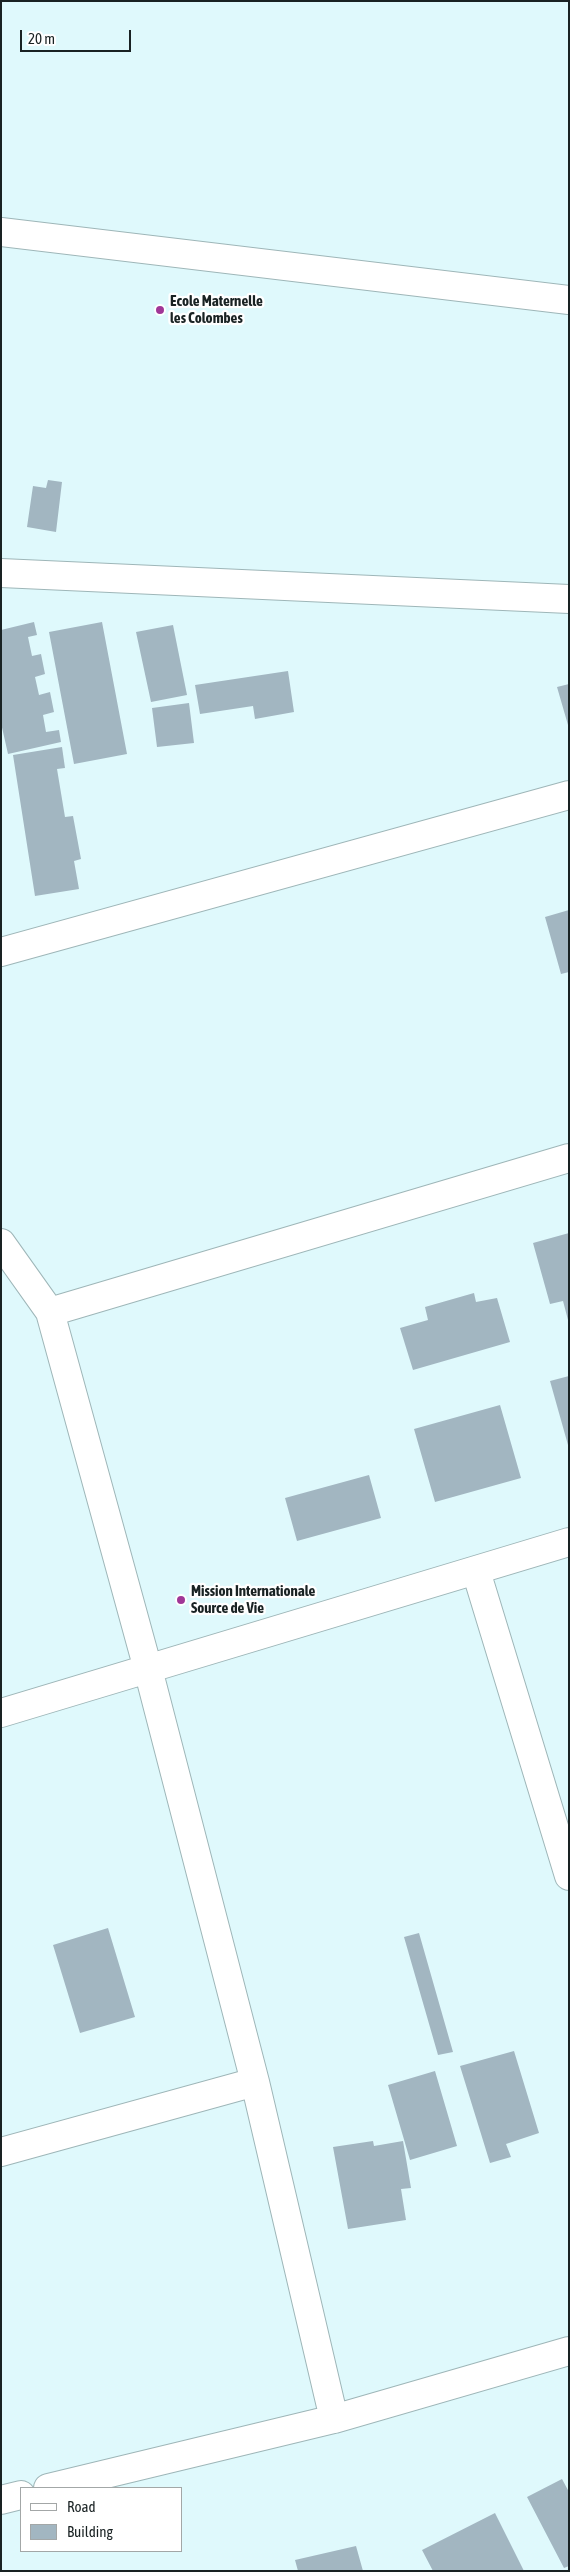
<!DOCTYPE html>
<style>
body{margin:0}
#map{position:relative;width:570px;height:2572px;overflow:hidden;background:#dff9fc;font-family:"Asap Condensed",sans-serif}
canvas{display:block}
.frame{position:absolute;inset:0;border:2px solid #192223;pointer-events:none}
.legend{position:absolute;left:20px;top:2487px;width:162px;height:65px;box-sizing:border-box;background:#fff;border:1px solid #a3a7a7;margin:0;padding:6px 9px;list-style:none;font-size:15px;color:#192223}
.legend li{display:flex;align-items:center;gap:10px;height:25px}
.legend b{width:25px;border:1px solid #a3a7a7}
.scale{position:absolute;left:20px;top:30px;width:111px;height:22px;box-sizing:border-box;border:2px solid #192223;border-top:0;padding-left:6px;font-size:15px;line-height:18px;white-space:nowrap;color:#192223;-webkit-text-stroke:4px #fff;paint-order:stroke}
</style>
<div id="map">
<canvas width="570" height="2572"></canvas>
<div class="frame"></div>
<ul class="legend">
<li><b style="height:6px;background:#fff"></b>Road</li>
<li><b style="height:14px;background:#a2b6c1"></b>Building</li>
</ul>
<div class="scale">20 m</div>
</div>
<script>
const ctx = document.querySelector('canvas').getContext('2d');
ctx.lineJoin = 'round';
function fillPath(path, color) { ctx.fillStyle = color; ctx.fill(path, 'evenodd'); }
const poly = rows => new Path2D(rows.map(r => 'M' + r).join(''));
function trace(path, color, width, dash) { ctx.strokeStyle = color; ctx.lineWidth = width; ctx.lineCap = dash ? 'butt' : 'round'; ctx.setLineDash(dash || []); ctx.stroke(path); }
function label(font, color, halo, rows, align = 'center') {
  ctx.font = font + ' "Asap Condensed",sans-serif'; ctx.lineWidth = 4.5; ctx.setLineDash([]); ctx.textBaseline = 'middle'; ctx.strokeStyle = halo; ctx.fillStyle = color; for (const [text, x, y, turn = 0] of rows) {
    ctx.save(); ctx.translate(x, y); ctx.rotate((+turn || 0) * Math.PI / 180); ctx.textAlign = isNaN(turn) ? turn : align; if (halo) ctx.strokeText(text, 0, 0); ctx.fillText(text, 0, 0); ctx.restore();
  }
}
const building = poly([
 [48,480,62,482,56,532,27,527,33,486,46,488],
 [34,622,37,635,28,637,32,656,41,654,45,674,35,677,39,695,50,692,54,712,43,715,46,732,59,730,61,742,8,754,1,723,1,630],
 [102,622,127,754,74,764,49,632],
 [173,625,187,695,151,702,136,632],
 [288,671,294,712,255,719,253,706,200,714,195,685],
 [569,684,569,725,568,725,557,687],
 [189,703,194,743,157,747,152,708],
 [62,747,65,768,57,769,65,817,73,816,81,859,74,861,79,889,35,896,13,755],
 [569,910,569,972,561,974,545,917],
 [569,1233,569,1320,568,1320,563,1301,550,1304,533,1243],
 [474,1293,476,1302,497,1298,510,1342,413,1370,400,1328,428,1320,425,1307],
 [569,1376,569,1445,568,1445,550,1381],
 [500,1405,521,1478,435,1502,414,1429],
 [369,1475,381,1518,297,1541,285,1498],
 [108,1928,135,2017,80,2033,53,1945],
 [419,1933,453,2052,438,2055,404,1937],
 [514,2051,539,2133,506,2144,511,2157,490,2163,460,2066],
 [435,2071,457,2146,410,2160,388,2085],
 [373,2141,374,2146,403,2141,411,2188,401,2189,406,2220,348,2229,333,2147],
 [562,2479,569,2492,569,2566,564,2568,527,2497],
 [495,2513,524,2571,433,2571,422,2550],
 [356,2546,363,2571,298,2571,295,2560]
]);
const minor = poly([
 [1,232,569,300],
 [1,573,569,599],
 [1,952,569,795],
 [1,1243,50,1312,148,1669,255,2082,334,2419],
 [50,1312,569,1158],
 [476,1571,569,1876],
 [1,1713,569,1542],
 [1,2152,255,2082],
 [48,2488,334,2419,569,2351],
 [1,2500,21,2495]
]);
const markers = [
 [160,310,5,"#a03697"],
 [181,1600,5,"#a03697"]
];
const poiNames = [
 ["Ecole Maternelle",170,301],
 ["les Colombes",170,318],
 ["Mission Internationale",191,1591],
 ["Source de Vie",191,1608]
];
fillPath(building, '#a2b6c1');
trace(minor, '#9eb6b8', 30);
trace(minor, '#fff', 28);
for (const [x, y, r, color] of markers) { const dot = new Path2D(); dot.arc(x, y, r, 0, 2 * Math.PI); ctx.fillStyle = color; ctx.fill(dot); trace(dot, '#fff', 2); }
label('bold 15px', '#192223', '#fff', poiNames, 'left');
</script>
